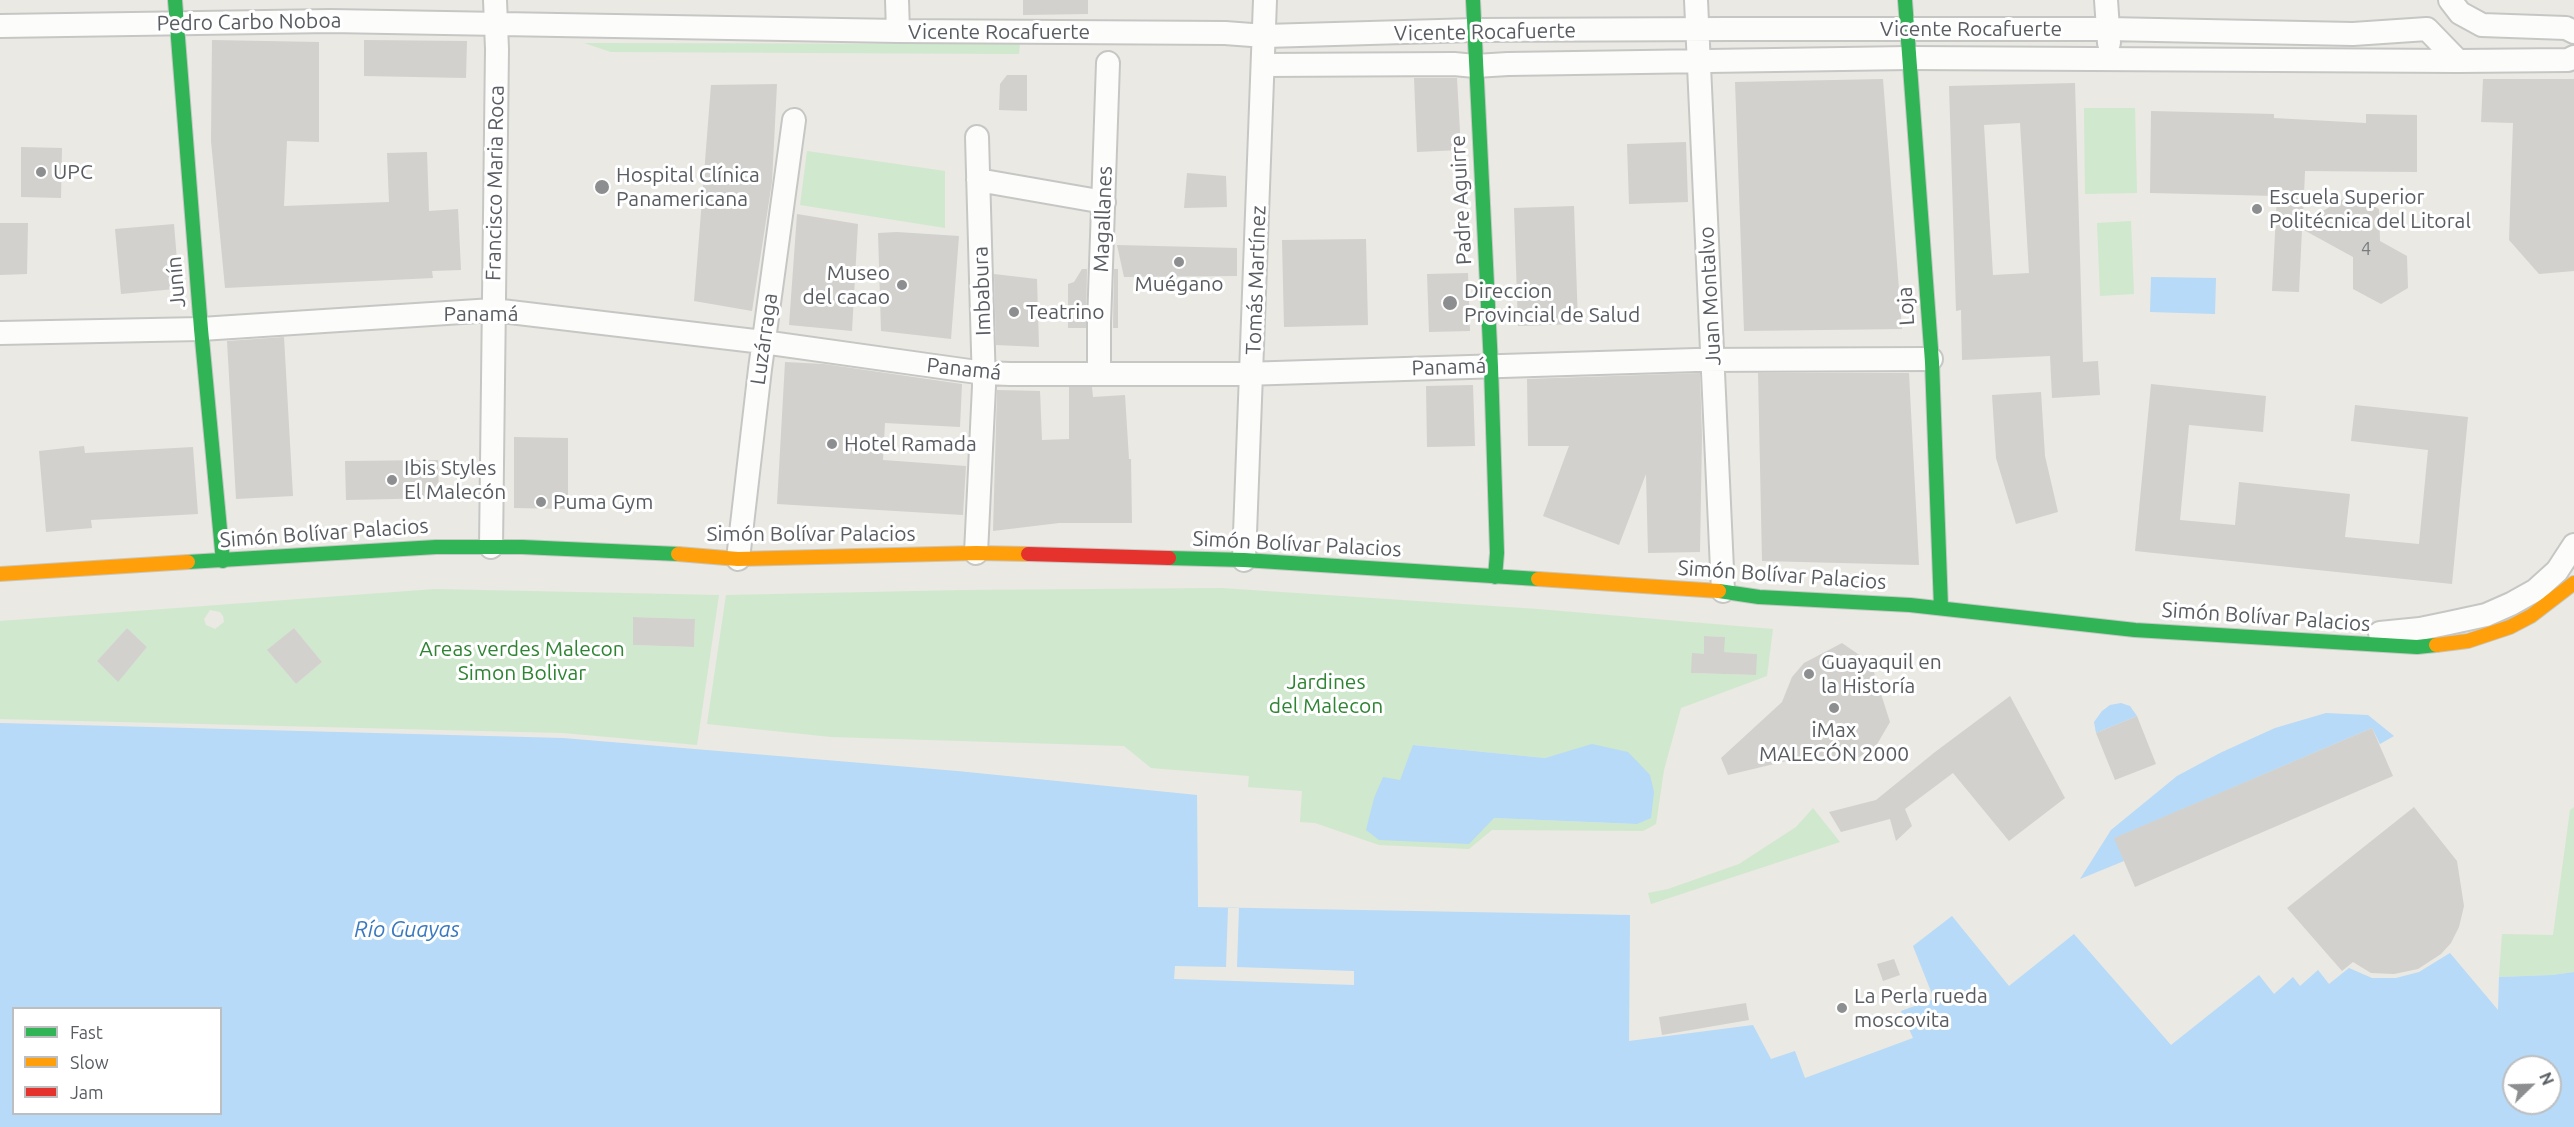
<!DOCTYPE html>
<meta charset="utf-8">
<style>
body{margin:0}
#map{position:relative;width:2574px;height:1127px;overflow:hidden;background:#eae9e3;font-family:Ubuntu,sans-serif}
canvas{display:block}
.legend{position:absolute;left:12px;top:1007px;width:210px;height:108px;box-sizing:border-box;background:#fff;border:2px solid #bdbec0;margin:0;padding:8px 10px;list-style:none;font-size:18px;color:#595d62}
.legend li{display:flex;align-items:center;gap:12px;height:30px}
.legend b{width:30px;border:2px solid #bdbec0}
.north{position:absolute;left:2502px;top:1055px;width:60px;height:60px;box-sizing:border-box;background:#fff;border:2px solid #bdbec0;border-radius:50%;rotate:67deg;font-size:16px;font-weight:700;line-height:24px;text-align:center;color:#595d62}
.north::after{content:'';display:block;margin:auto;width:21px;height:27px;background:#8c8e8f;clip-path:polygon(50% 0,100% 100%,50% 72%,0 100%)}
</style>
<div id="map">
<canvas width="2574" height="1127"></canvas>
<ul class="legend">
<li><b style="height:8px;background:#30b455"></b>Fast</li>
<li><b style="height:8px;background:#ff9f0a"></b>Slow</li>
<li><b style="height:8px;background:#e5322d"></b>Jam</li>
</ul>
<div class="north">N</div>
</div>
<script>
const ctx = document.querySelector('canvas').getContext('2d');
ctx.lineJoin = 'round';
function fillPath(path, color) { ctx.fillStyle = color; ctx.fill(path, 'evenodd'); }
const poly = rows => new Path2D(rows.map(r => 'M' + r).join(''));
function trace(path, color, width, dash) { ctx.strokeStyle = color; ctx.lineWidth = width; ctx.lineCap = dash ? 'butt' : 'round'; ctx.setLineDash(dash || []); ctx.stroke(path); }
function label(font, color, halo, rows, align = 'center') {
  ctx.font = font + ' Ubuntu,sans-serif'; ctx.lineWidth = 6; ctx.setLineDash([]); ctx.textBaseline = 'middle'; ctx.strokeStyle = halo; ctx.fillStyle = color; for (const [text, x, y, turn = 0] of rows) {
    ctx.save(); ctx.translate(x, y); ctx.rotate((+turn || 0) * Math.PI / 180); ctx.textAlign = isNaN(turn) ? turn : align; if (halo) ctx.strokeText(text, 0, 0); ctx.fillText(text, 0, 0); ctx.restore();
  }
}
const green = poly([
 [584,43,1020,44,1019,54,611,52],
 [2084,108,2135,108,2137,193,2085,194],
 [807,151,945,171,945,228,800,205],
 [2131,221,2134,294,2100,296,2097,223],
 [1221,588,1538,609,1773,629,1767,676,1681,708,1664,770,1656,824,1643,831,1492,830,1469,849,1379,845,1315,823,1300,822,1302,791,1248,787,1249,776,1151,768,1124,746,831,737,707,724,726,595,964,590],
 [1705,636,1724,637,1724,652,1756,654,1756,675,1692,673,1692,654,1704,654],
 [1414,745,1545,758,1592,745,1637,824,1494,818,1400,780],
 [435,589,719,595,697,745,563,733,0,719,0,621],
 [210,610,220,612,223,616,224,622,215,629,206,625,204,619],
 [633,617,695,619,694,647,633,645],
 [127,628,147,647,118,681,97,661],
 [294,628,322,662,296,684,268,651],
 [2574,807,2574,972,2552,975,2499,977,2502,934,2553,935,2570,810],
 [1813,808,1840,842,1651,904,1648,893,1668,889,1739,864,1796,827]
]);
const water = poly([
 [2151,277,2216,278,2215,314,2150,312],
 [2121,703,2130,706,2137,716,2096,733,2094,722,2102,711,2110,705],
 [2326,713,2368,715,2394,736,2380,744,2372,728,2115,838,2124,861,2080,879,2111,830,2177,776,2220,753,2275,728],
 [0,723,563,738,957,771,1197,795,1198,907,1630,915,1629,1041,1753,1025,1771,1059,1795,1051,1805,1078,1913,1038,1901,1011,1934,999,1913,946,1952,916,2009,986,2074,934,2171,1045,2259,975,2274,994,2293,977,2300,986,2318,970,2329,984,2349,968,2372,978,2396,978,2419,972,2450,953,2498,1010,2499,977,2552,975,2574,972,2574,1127,0,1127],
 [14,1008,220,1008,220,1114,14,1114],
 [2514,1067,2550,1067,2550,1103,2514,1103],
 [1592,744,1628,752,1650,775,1654,792,1651,818,1637,824,1494,818,1469,844,1379,840,1366,830,1374,798,1383,777,1400,780,1413,745,1545,758]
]);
const pier = poly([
 [1228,908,1239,908,1237,967,1354,971,1354,985,1174,979,1175,966,1226,967]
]);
const building = poly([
 [1023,0,1088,0,1088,14,1023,15],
 [212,40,319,42,319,142,287,141,284,206,389,202,387,153,427,152,429,211,458,209,461,270,432,271,433,278,225,288,211,141],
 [364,40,467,41,466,78,364,76],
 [1007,75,1027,75,1027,111,999,110,1000,84],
 [1414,78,1457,78,1461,150,1417,152],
 [1883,79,1902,329,1744,331,1735,82],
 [2483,79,2574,79,2574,271,2539,274,2509,240,2513,123,2481,122],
 [2075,83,2083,362,2098,361,2100,395,2052,398,2050,356,1962,360,1961,310,1956,311,1949,86],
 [2020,123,2029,273,1993,275,1984,125],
 [777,84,772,182,752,311,694,301,711,85],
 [2151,111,2274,114,2274,118,2366,123,2366,114,2417,115,2417,172,2305,171,2303,217,2302,223,2352,194,2379,209,2380,241,2407,256,2408,288,2381,304,2353,289,2353,257,2302,229,2299,292,2272,291,2277,196,2150,193],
 [1686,142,1688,202,1629,204,1627,144],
 [21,147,62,148,61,198,21,197],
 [1187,173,1226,176,1227,207,1184,208],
 [1574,206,1578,324,1518,326,1514,208],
 [797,214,858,224,852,331,789,325],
 [0,223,28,223,27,274,0,275],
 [174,224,179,285,175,289,121,294,115,229],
 [897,232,959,236,951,339,881,331,878,233],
 [1366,239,1368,325,1284,327,1282,240],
 [1117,245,1237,248,1237,276,1124,277],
 [1082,269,1087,269,1086,328,1068,328,1068,284,1074,282],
 [1114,269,1118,269,1118,328,1113,328],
 [1468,273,1470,331,1429,332,1427,274],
 [994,274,1037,279,1039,347,996,345],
 [284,337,293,496,236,499,227,341],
 [785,362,824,364,962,384,960,427,885,423,883,460,966,466,963,515,777,504],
 [1700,373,1702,436,1700,552,1648,553,1646,474,1619,545,1543,516,1569,446,1528,446,1527,379],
 [1758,373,1909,373,1919,565,1762,561],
 [2151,384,2266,396,2263,432,2189,425,2180,520,2235,525,2239,482,2350,494,2345,537,2419,544,2428,450,2351,441,2355,405,2468,417,2452,584,2135,551],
 [1473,385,1475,446,1427,447,1426,386],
 [1069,387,1092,387,1093,397,1125,395,1129,459,1131,459,1132,523,1059,523,993,531,997,390,1040,391,1042,440,1069,439],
 [2041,392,2045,456,2058,512,2016,524,1996,458,1992,395],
 [514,437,568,438,568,509,514,508],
 [84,446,85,453,193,447,198,514,91,520,92,528,46,532,39,451],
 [438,460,439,498,346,500,345,461],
 [633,617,695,619,694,647,633,645],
 [127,628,147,647,118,682,97,661],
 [294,628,322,662,296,684,267,650],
 [1704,636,1725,637,1724,652,1757,654,1756,675,1691,673,1692,653,1704,654],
 [1842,643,1871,663,1890,722,1876,746,1856,759,1831,760,1812,755,1728,775,1721,758,1782,702,1792,677,1804,663],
 [2010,696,2065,798,2009,841,1953,773,1905,809,1912,826,1896,841,1890,819,1841,832,1829,812,1876,800,1935,752],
 [2137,716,2156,764,2115,780,2096,733],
 [2372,728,2393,776,2135,887,2114,838],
 [2414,807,2457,861,2464,906,2459,927,2451,943,2441,954,2418,969,2394,974,2371,973,2353,962,2342,971,2287,908],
 [1894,959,1900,975,1883,981,1877,964],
 [1746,1003,1749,1020,1662,1035,1659,1017]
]);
const street = poly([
 [897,0,898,31],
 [1696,0,1723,591],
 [2106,0,2109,43],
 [2450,0,2460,13,2482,25,2566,28,2574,32],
 [0,26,331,21,898,31,1225,33,1265,36,1474,30,1730,29,2108,29,2353,34,2427,29,2458,61],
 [1264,65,1454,64,1475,66,1508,64,1909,58,2458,61,2568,60,2574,57],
 [978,180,1104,202],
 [0,333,201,329,493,310,763,342,984,373,1010,374,1243,374,1696,360,1931,359],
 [1099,374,1099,323,1108,63],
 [491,547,497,49,495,0],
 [976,553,984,386,977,137],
 [738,559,760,369,794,120],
 [1244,560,1265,0],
 [2380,633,2420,629,2449,623,2486,615,2511,604,2536,590,2557,571,2574,545]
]);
const fast = poly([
 [175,0,201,329,223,561],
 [1473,0,1491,366,1497,553,1495,577],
 [1905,0,1932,362,1941,608],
 [1169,558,1244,560,1538,579],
 [188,562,436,547,522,547,678,554],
 [1719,591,1759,597,1910,605,2135,630,2417,647,2436,645]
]);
const slow = poly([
 [678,554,738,559,976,553,1028,554],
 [0,574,188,562],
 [1538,579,1719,591],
 [2436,645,2468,641,2510,627,2531,616,2574,583]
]);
const jam = poly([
 [1028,554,1169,558]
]);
const markers = [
 [41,172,6,"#8c8e8f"],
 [602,187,8,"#8c8e8f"],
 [2257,209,6,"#8c8e8f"],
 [1179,262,6,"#8c8e8f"],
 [902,285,6,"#8c8e8f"],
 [1450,303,8,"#8c8e8f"],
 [1014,312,6,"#8c8e8f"],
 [832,444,6,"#8c8e8f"],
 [392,480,6,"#8c8e8f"],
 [541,502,6,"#8c8e8f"],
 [1809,674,6,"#8c8e8f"],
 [1834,708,6,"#8c8e8f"],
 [1842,1008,6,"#8c8e8f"]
];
const numberNames = [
 ["4",2366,249]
];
const streetNames = [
 ["Pedro Carbo Noboa",249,22,-1],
 ["Vicente Rocafuerte",1971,29],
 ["Vicente Rocafuerte",999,32],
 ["Vicente Rocafuerte",1485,32,-1],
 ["Francisco Maria Roca",495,183,-89],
 ["Padre Aguirre",1461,200,-93],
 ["Magallanes",1103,219,-88],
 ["Tomás Martínez",1256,280,-88],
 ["Junín",176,282,-95],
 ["Imbabura",982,291,-92],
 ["Juan Montalvo",1710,296,-93],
 ["Loja",1906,306,-94],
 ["Panamá",481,314],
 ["Luzárraga",764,339,-82],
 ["Panamá",1449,367,-2],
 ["Panamá",964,369,6],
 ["Simón Bolívar Palacios",324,533,-4],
 ["Simón Bolívar Palacios",811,534],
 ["Simón Bolívar Palacios",1297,544,3],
 ["Simón Bolívar Palacios",1782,575,4],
 ["Simón Bolívar Palacios",2266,617,4]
];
const poiNames = [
 ["UPC",53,172],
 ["Hospital Clínica",616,175],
 ["Panamericana",616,199],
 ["Escuela Superior",2269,197],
 ["Politécnica del Litoral",2269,221],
 ["Museo",890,273,"right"],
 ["del cacao",890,297,"right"],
 ["Muégano",1179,284,"center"],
 ["Direccion",1464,291],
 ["Provincial de Salud",1464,315],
 ["Teatrino",1026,312],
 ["Hotel Ramada",844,444],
 ["Ibis Styles",404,468],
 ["El Malecón",404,492],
 ["Puma Gym",553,502],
 ["Guayaquil en",1821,662],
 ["la Historía",1821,686],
 ["iMax",1834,730,"center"],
 ["MALECÓN 2000",1834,754,"center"],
 ["La Perla rueda",1854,996],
 ["moscovita",1854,1020]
];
const parkNames = [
 ["Areas verdes Malecon",522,649],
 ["Simon Bolivar",522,673],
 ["Jardines",1326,682],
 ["del Malecon",1326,706]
];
const waterNames = [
 ["Río Guayas",407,930]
];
fillPath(green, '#d0e8cd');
fillPath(water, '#b6daf7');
fillPath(pier, '#eae9e3');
fillPath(building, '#d2d1cd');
trace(street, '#c6c7c5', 26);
trace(fast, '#c6c7c5', 16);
trace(slow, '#c6c7c5', 16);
trace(jam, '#c6c7c5', 16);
trace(street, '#fcfcfb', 22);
trace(fast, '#30b455', 14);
trace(slow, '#ff9f0a', 14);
trace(jam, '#e5322d', 14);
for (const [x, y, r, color] of markers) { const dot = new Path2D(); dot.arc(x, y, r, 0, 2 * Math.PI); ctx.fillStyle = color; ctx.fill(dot); trace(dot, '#fff', 2); }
label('18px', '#787b7e', null, numberNames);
label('21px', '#595d62', '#fff', streetNames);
label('21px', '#595d62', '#fff', poiNames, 'left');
label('21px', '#2f8434', '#fff', parkNames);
label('italic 22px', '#3979bf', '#fff', waterNames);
</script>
